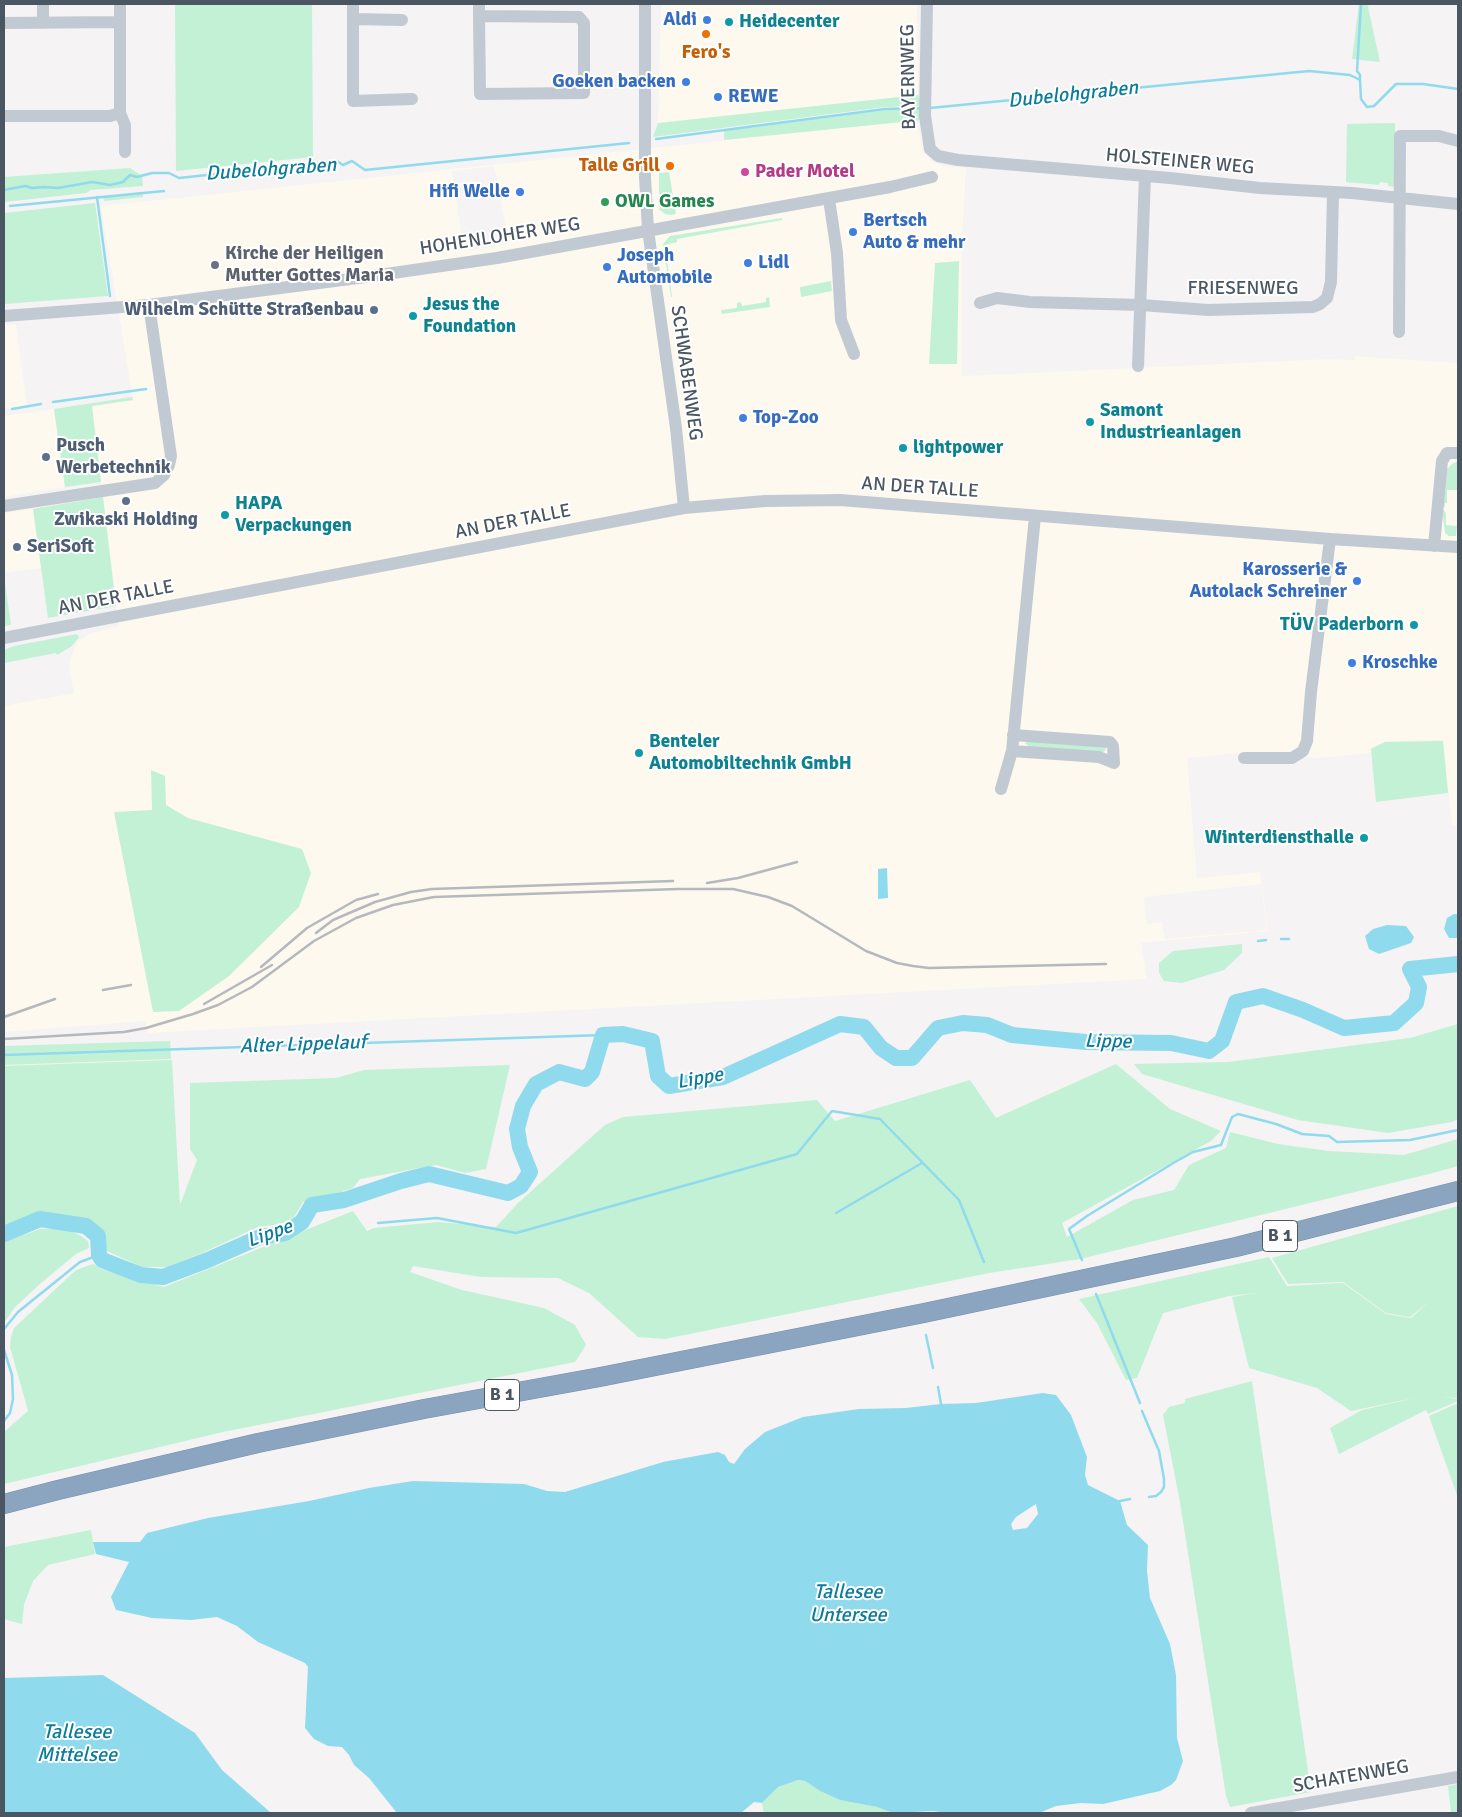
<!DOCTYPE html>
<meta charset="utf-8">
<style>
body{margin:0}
#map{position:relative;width:1462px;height:1817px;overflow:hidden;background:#f5f3f3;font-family:Signika,sans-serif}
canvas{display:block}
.frame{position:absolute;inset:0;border:5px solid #4a5661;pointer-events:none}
</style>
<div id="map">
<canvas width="1462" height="1817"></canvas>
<div class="frame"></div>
</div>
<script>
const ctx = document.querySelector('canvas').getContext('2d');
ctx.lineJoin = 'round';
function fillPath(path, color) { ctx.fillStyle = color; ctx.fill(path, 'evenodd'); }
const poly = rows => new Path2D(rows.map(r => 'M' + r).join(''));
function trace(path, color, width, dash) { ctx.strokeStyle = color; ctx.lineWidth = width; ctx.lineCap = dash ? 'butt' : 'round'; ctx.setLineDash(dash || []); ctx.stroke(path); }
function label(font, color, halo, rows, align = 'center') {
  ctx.font = font + ' Signika,sans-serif'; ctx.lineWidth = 4; ctx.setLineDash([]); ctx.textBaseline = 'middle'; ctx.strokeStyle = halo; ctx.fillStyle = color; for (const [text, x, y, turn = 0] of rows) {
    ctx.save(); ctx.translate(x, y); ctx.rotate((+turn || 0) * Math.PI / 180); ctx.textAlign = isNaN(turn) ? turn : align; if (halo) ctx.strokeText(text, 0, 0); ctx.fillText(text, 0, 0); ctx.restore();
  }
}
const commercial = poly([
 [661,4,917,4,918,95,658,123],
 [918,120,922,151,933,162,943,166,966,168,962,236,962,376,1329,359,1354,360,1355,356,1458,363,1458,461,1452,464,1445,503,1447,490,1458,490,1458,825,1452,826,1443,740,1385,741,1370,748,1371,753,1319,758,1242,753,1187,758,1197,878,1260,872,1268,931,1141,943,1147,979,148,1033,145,1021,4,1032,4,706,74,693,69,666,70,659,78,641,91,633,119,626,92,407,133,400,101,206],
 [494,166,509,244,464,251,452,171],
 [831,281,831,291,801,296,801,287],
 [1261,884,1267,930,1165,939,1162,922,1147,924,1144,897],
 [4,324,16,325,27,406,4,409],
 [54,409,65,487,4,497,4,416],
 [33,509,41,568,4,573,4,513]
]);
const green = poly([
 [175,4,312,4,313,157,176,171],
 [1359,4,1369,4,1368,7,1380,62,1352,59],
 [918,95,922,106,885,107,653,137,658,123],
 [922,109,922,120,724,140,724,131,887,110],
 [1395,123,1396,187,1388,186,1388,183,1380,182,1379,185,1346,182,1347,124],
 [130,168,142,176,143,186,91,190,86,193,4,202,4,177],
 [669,172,676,214,671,215,665,214,659,209,659,173],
 [143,192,143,197,104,201,103,196],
 [95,203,108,296,4,304,4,213],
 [782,218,782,220,677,239,677,242,665,245,672,297,671,297,663,244,670,236],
 [959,261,957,364,929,364,935,263],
 [831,281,832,291,801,297,800,287],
 [769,297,770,307,722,314,721,310,737,308,737,303,741,302,742,306,766,302,766,298],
 [132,397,133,400,92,406,101,482,65,487,54,409],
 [1458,461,1458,490,1447,490,1447,503,1445,503,1445,507,1442,506,1445,471,1452,464],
 [103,497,116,606,48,618,33,509],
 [1442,509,1444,510,1445,512,1446,513,1446,525,1457,526,1456,536,1449,536,1445,533],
 [4,576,11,625,4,626],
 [77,634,79,637,72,646,57,655,56,653,4,663,4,650,14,646],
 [1029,740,1105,745,1106,749,1104,752,1029,747,1025,743],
 [1443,741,1448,793,1376,802,1371,749,1385,742],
 [151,770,165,776,166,805,188,818,302,849,311,873,299,907,229,976,179,1011,153,1012,114,812,152,810],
 [1242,944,1242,953,1224,970,1182,983,1164,981,1159,973,1159,963,1173,951],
 [1458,1024,1458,1119,1452,1122,1388,1133,1298,1120,1142,1074,1134,1064,1228,1062,1410,1038],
 [170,1041,171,1059,4,1065,4,1046],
 [172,1060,180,1205,197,1160,190,1149,190,1083,336,1078,364,1070,510,1065,486,1169,465,1173,436,1165,360,1179,353,1188,343,1191,343,1196,303,1202,294,1217,281,1224,258,1227,202,1253,168,1267,142,1267,105,1250,100,1237,89,1225,69,1217,38,1216,4,1230,4,1066],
 [1116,1064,1170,1109,1221,1131,1211,1141,1062,1223,1067,1237,1133,1200,1174,1190,1189,1165,1226,1148,1230,1132,1278,1144,1329,1151,1404,1155,1458,1139,1458,1166,1433,1173,1080,1259,989,1273,665,1339,638,1337,589,1293,558,1278,481,1277,413,1266,410,1272,462,1290,544,1308,575,1325,586,1345,575,1362,223,1432,4,1484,4,1432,28,1411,10,1347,11,1337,14,1328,76,1270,93,1264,101,1269,164,1287,353,1211,367,1231,374,1228,438,1222,496,1227,518,1203,605,1125,623,1117,817,1100,835,1121,970,1080,996,1118],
 [1458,1206,1458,1398,1443,1397,1458,1399,1458,1401,1428,1414,1426,1410,1339,1454,1330,1428,1362,1410,1419,1397,1351,1411,1317,1388,1249,1368,1232,1297,1256,1293,1229,1296,1163,1313,1137,1378,1126,1380,1097,1323,1079,1299,1269,1257,1287,1286,1343,1283,1386,1314,1411,1318,1430,1301,1410,1317,1386,1313,1343,1282,1288,1284,1272,1258],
 [65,1228,81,1236,88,1241,89,1248,76,1254,41,1283,15,1307,4,1323,4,1242,40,1229],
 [1252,1381,1311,1792,1230,1807,1226,1796,1180,1502,1163,1415,1169,1407,1185,1403,1185,1399],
 [1458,1403,1458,1498,1429,1416],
 [91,1530,95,1554,48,1565,33,1581,24,1605,22,1624,4,1619,4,1547],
 [798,1780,805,1781,820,1791,840,1800,877,1807,893,1813,764,1813,762,1803,778,1787],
 [1458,1784,1458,1813,1451,1813,1448,1786]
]);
const water = poly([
 [887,868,888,898,878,899,878,869],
 [1454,914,1458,914,1458,938,1449,938,1444,929,1447,918],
 [1387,925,1406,926,1414,937,1411,943,1379,954,1369,949,1365,936,1373,929],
 [1043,1393,1056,1395,1071,1415,1087,1457,1085,1475,1088,1485,1120,1501,1127,1525,1148,1545,1147,1571,1150,1598,1170,1644,1176,1675,1177,1738,1183,1761,1176,1780,1171,1785,1160,1791,1103,1804,1081,1803,1056,1806,1039,1813,947,1813,933,1811,893,1813,877,1807,840,1800,820,1791,805,1781,798,1780,778,1787,762,1803,754,1802,741,1813,397,1813,369,1778,354,1765,349,1755,342,1747,328,1746,314,1739,305,1728,308,1667,305,1663,258,1642,237,1626,217,1617,191,1620,152,1618,116,1610,111,1597,129,1562,96,1554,93,1542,140,1542,147,1533,208,1518,309,1501,369,1488,413,1481,524,1484,547,1491,565,1492,663,1462,718,1452,725,1455,729,1462,734,1464,745,1449,765,1432,803,1417,859,1409,906,1408,941,1404,976,1403],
 [1036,1504,1038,1514,1027,1528,1013,1530,1011,1524,1016,1517],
 [103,1675,195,1733,222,1770,271,1813,4,1813,4,1678]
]);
const stream = poly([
 [1360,80,1360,75,1357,71,1361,4],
 [930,108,1309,71,1350,75,1360,80,1361,99,1367,107,1374,106,1396,84,1423,84,1458,89],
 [656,139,885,109,922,108],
 [4,190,25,186,32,188,44,187,58,188,92,182,110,185,123,182,130,175,137,177,152,173,169,173,179,178,337,161,343,165,352,161,365,170,629,143],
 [97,197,110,296],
 [10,206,164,191],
 [53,402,146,389],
 [12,409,41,404],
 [1281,939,1289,939],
 [1258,941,1266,940],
 [4,1055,603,1035],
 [836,1213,922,1163],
 [378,1223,437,1218,516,1233,797,1154,832,1111,880,1119,959,1200,984,1262],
 [1082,1260,1069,1229,1087,1216,1175,1162,1193,1152,1221,1145,1232,1117,1238,1114,1276,1124,1302,1134,1329,1136,1337,1142,1410,1140,1458,1130],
 [1096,1294,1140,1403],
 [4,1329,18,1312,80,1262,99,1255],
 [926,1335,933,1368],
 [4,1350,12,1375,13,1399,10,1413,4,1421],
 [938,1387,941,1404],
 [1142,1411,1159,1451,1164,1479,1164,1487,1161,1492,1156,1496,1149,1497],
 [1120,1501,1130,1499]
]);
const river = poly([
 [4,1234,40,1219,86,1226,98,1236,99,1255,102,1260,141,1275,163,1277,208,1260,260,1237,285,1233,302,1222,312,1205,344,1200,401,1181,429,1174,508,1193,521,1186,530,1172,520,1147,517,1129,523,1106,536,1084,559,1072,585,1079,592,1072,603,1035,623,1034,652,1041,658,1076,669,1086,723,1077,840,1024,864,1027,881,1048,896,1058,912,1058,938,1028,963,1023,987,1025,1012,1035,1086,1042,1171,1043,1209,1051,1222,1041,1236,1002,1263,996,1303,1010,1344,1028,1394,1023,1416,1003,1419,987,1410,969,1458,964]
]);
const minor = poly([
 [353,4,353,101,412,99],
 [479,4,479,16,480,94,584,93,584,23,579,17,479,16],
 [645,4,645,177,648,230,676,428,684,508],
 [927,4,925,116,930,149,938,156,958,160,1170,178,1260,188,1352,193,1458,204],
 [353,19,402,20],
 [4,23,120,22],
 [43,23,43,4],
 [120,113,125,125,125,152],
 [4,116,110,116,120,113,120,4],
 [829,199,837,253,841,320,854,354],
 [980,303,997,298,1030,302,1141,305,1208,310,1313,307,1320,304,1327,298,1331,282,1333,193],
 [4,316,149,305],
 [1399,332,1400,136,1439,136,1458,141],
 [1138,366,1145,176],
 [4,506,155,483,164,475,169,465,171,456,149,305,358,278,497,258,890,187,932,177],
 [1434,546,1442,461,1447,453,1458,453],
 [4,638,684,508,765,501,840,500,1330,539,1458,547],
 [1012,751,1099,757,1114,763,1113,746,1110,742,1013,735],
 [1244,758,1292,758,1303,751,1307,741,1311,692,1330,539],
 [1001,789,1012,751,1035,516],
 [1251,1813,1458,1777]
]);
const highway = poly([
 [4,1504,58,1490,258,1443,424,1409,600,1377,924,1313,1236,1247,1458,1191]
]);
const rail = poly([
 [707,883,738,878,797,862],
 [316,933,333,920,375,902,411,892,432,889,673,881],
 [261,967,307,928,356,900,378,894],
 [103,990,131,985],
 [204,1004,272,965],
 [4,1017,55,999],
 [4,1039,124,1032,146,1028,193,1014,218,1005,252,987,314,941,356,918,393,905,434,897,678,889,733,889,768,897,792,906,866,951,897,963,913,966,929,968,1106,964]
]);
const markers = [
 [707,20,5,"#3f7fe0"],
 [729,22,5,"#0f9aa8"],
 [706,34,5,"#e8710a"],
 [686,82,5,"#3f7fe0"],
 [718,97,5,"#3f7fe0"],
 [670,166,5,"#e8710a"],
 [745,172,5,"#d1479c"],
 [520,192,5,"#3f7fe0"],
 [605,202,5,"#2e9e5b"],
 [853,232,5,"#3f7fe0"],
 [748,263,5,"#3f7fe0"],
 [215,265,5,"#6b7280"],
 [607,267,5,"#3f7fe0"],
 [374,310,5,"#5c6f8a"],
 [413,316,5,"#0f9aa8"],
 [743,418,5,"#3f7fe0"],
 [1090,422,5,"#0f9aa8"],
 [903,448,5,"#0f9aa8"],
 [46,457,5,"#5c6f8a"],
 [126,501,5,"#5c6f8a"],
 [225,515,5,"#0f9aa8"],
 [17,547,5,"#5c6f8a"],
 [1357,581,5,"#3f7fe0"],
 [1414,625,5,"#0f9aa8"],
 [1352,663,5,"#3f7fe0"],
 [639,753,5,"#0f9aa8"],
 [1364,838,5,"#0f9aa8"]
];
const shields = [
 [1280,1236,35],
 [502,1395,35]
];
const shieldNames = [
 ["B 1",1280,1236],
 ["B 1",502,1395]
];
const shopNames = [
 ["Aldi",697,20,"right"],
 ["Goeken backen",676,82,"right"],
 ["REWE",728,97],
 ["Hifi Welle",510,192,"right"],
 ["Bertsch",863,221],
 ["Auto & mehr",863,243],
 ["Joseph",617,256],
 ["Automobile",617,278],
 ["Lidl",758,263],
 ["Top-Zoo",753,418],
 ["Karosserie &",1347,570,"right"],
 ["Autolack Schreiner",1347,592,"right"],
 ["Kroschke",1362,663]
];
const cultureNames = [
 ["Heidecenter",739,22],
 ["Jesus the",423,305],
 ["Foundation",423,327],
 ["Samont",1100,411],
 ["Industrieanlagen",1100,433],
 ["lightpower",913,448],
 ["HAPA",235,504],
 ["Verpackungen",235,526],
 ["TÜV Paderborn",1404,625,"right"],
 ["Benteler",649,742],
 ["Automobiltechnik GmbH",649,764],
 ["Winterdiensthalle",1354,838,"right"]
];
const foodNames = [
 ["Fero's",706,53],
 ["Talle Grill",660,166,"right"]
];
const streetNames = [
 ["BAYERNWEG",909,77,-91],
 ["HOLSTEINER WEG",1180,162,5],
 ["HOHENLOHER WEG",500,237,-9],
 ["FRIESENWEG",1243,289],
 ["SCHWABENWEG",686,373,82],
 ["AN DER TALLE",920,488,4],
 ["AN DER TALLE",513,522,-11],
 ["AN DER TALLE",116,598,-11],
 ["SCHATENWEG",1351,1777,-10]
];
const hotelNames = [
 ["Pader Motel",755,172]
];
const leisureNames = [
 ["OWL Games",615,202]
];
const worshipNames = [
 ["Kirche der Heiligen",225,254],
 ["Mutter Gottes Maria",225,276]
];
const serviceNames = [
 ["Wilhelm Schütte Straßenbau",364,310,"right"],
 ["Pusch",56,446],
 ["Werbetechnik",56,468],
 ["Zwikaski Holding",126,520,"center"],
 ["SeriSoft",27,547]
];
const waterNames = [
 ["Dubelohgraben",1073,95,-6],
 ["Dubelohgraben",271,170,-4],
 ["Lippe",1108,1042,1],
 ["Alter Lippelauf",303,1045,-2],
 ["Lippe",700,1079,-10],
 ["Lippe",270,1234,-20],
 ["Tallesee",848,1593],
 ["Untersee",848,1616],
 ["Tallesee",77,1733],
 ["Mittelsee",77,1756]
];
fillPath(commercial, '#fdf9ef');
fillPath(green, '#c3f1d5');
fillPath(water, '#90daee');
trace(stream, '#90daee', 2.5);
trace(river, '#90daee', 16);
trace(highway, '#7690ad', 20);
trace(minor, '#c1cad2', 12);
trace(highway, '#8ba5c1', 19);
trace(rail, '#b5b8bd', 2.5);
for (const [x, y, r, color] of markers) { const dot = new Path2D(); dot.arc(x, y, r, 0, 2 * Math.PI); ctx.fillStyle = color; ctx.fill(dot); trace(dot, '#fff', 2); }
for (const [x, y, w] of shields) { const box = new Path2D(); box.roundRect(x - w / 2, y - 15.5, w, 31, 4); ctx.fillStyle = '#fff'; ctx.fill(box); trace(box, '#4a5661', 1); }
label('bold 18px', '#4a5661', null, shieldNames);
label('bold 19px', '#366cbe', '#fff', shopNames, 'left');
label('bold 19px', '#0d838f', '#fff', cultureNames, 'left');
label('bold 19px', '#c56008', '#fff', foodNames);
label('19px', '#4a5661', '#fff', streetNames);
label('bold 19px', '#b23c85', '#fff', hotelNames, 'left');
label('bold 19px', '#27864d', '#fff', leisureNames, 'left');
label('bold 19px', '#5b616d', '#fff', worshipNames, 'left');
label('bold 19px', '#4e5e75', '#fff', serviceNames, 'left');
label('italic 20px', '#0c7c9b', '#fff', waterNames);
</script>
